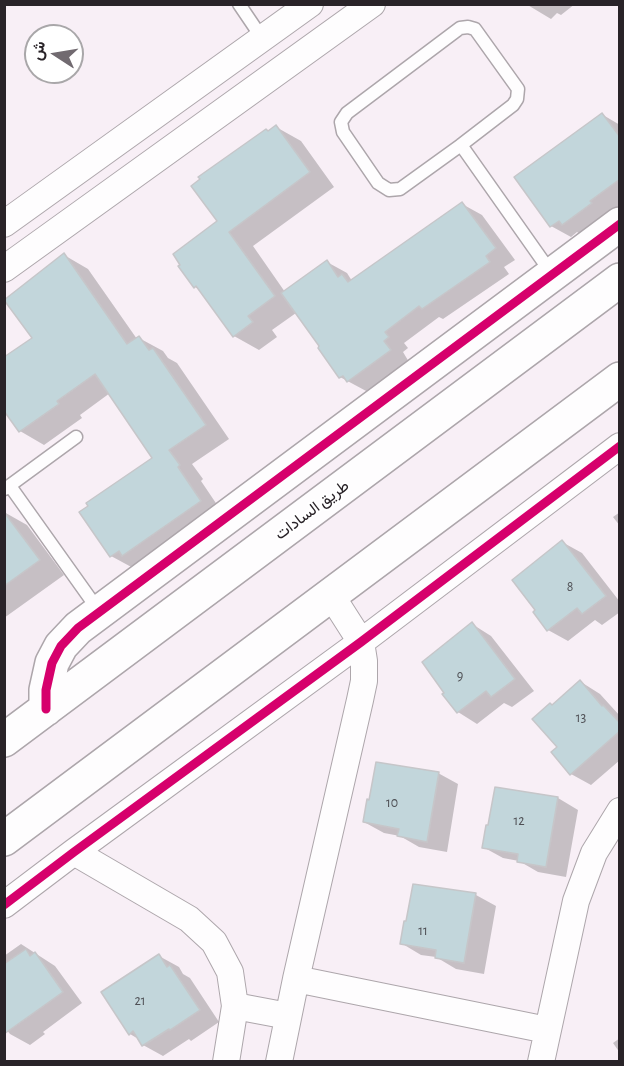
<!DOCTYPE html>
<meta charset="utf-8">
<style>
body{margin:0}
#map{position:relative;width:624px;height:1066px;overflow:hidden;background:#f8eff6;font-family:"Alegreya Sans",Vazirmatn,sans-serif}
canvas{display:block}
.frame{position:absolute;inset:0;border:6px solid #292328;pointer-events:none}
.north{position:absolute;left:24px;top:24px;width:60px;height:60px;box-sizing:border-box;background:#fff;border:2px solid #a9a7a9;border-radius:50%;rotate:282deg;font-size:16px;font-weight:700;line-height:24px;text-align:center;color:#292328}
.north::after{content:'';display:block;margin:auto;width:21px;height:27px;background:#716a70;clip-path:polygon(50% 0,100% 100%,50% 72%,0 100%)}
</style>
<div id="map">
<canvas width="624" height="1066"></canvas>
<div class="frame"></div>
<div class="north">ش</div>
</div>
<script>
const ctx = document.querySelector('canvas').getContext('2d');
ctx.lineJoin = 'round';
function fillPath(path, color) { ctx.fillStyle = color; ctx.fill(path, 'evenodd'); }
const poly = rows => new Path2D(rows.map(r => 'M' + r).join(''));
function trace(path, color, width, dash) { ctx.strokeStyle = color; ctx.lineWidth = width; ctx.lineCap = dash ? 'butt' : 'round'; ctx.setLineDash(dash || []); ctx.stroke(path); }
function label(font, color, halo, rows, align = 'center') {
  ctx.font = font + ' "Alegreya Sans",Vazirmatn,sans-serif'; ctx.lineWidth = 4.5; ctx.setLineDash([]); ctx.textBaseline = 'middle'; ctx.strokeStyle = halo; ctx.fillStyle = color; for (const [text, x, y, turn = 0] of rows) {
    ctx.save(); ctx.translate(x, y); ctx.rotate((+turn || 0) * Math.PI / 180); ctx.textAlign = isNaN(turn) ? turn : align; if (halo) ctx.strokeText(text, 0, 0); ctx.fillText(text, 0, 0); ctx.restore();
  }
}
const shadow = poly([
 [526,4,575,4,561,15,557,13,551,19],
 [603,115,620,125,620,205,583,236,577,232,571,237,551,226],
 [276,127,301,141,334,187,253,246,285,292,327,262,347,273,352,281,462,204,482,215,515,260,504,267,509,274,443,319,439,317,404,343,408,348,403,352,409,362,368,392,340,377,322,347,296,313,272,330,277,337,259,350,234,336,200,290,195,287,219,221,269,132],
 [64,255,88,269,137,339,139,338,163,351,168,358,177,363,229,439,192,464,203,479,201,481,224,515,135,569,111,556,154,458,110,393,80,415,82,418,44,445,20,431,34,338],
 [4,512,27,525,64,575,4,618],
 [620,512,620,526,613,517],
 [562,542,582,553,620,602,620,612,602,625,595,620,568,641,548,630,537,610],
 [472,624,491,636,534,691,512,707,504,703,477,724,458,712,446,693],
 [581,682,600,694,620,716,620,760,591,785,571,774,559,747],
 [438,773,458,784,447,852,419,847,400,836,384,833,364,822],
 [496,789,558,798,578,810,566,877,538,872,519,861,503,858,483,847,489,827],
 [414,886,476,895,496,906,484,974,456,969,436,957,421,955,401,943,407,923],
 [21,944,55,966,82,1003,43,1032,45,1034,30,1045,10,1034,4,1027,4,956],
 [159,956,179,967,183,974,190,978,219,1022,191,1041,189,1039,163,1056,143,1045,140,1040,130,1034],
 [620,1038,620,1053,613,1043]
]);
const building = poly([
 [602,113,620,137,620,179,590,201,592,203,562,225,559,221,550,227,514,177,602,113],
 [276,125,310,172,229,232,275,296,248,316,253,322,233,337,196,286,194,288,178,266,180,265,173,254,217,221,191,186,200,179,198,177,266,129,268,131,276,125],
 [462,202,496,248,486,256,490,262,422,309,419,306,385,332,389,337,384,341,391,350,347,382,343,376,339,378,318,348,319,346,281,293,327,260,338,277,342,274,348,282,462,202],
 [64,253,127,344,139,336,149,350,153,348,206,425,169,450,180,465,178,467,201,501,122,556,119,551,110,557,79,512,88,506,86,503,152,458,95,374,57,401,59,404,19,432,4,411,4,357,32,338,4,300,64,253],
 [4,512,40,560,4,586,4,512],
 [562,540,606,596,582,614,577,608,547,631,533,612,535,610,512,580,562,540],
 [472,622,515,679,491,697,486,691,457,713,442,694,444,693,422,662,472,622],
 [580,680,602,706,603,705,620,723,620,731,570,775,551,752,557,747,532,719,550,703,552,705,580,680],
 [376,762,439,772,427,842,397,836,399,829,363,822,367,799,369,800,376,762],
 [495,787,558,797,546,867,517,862,518,854,482,848,486,825,488,825,495,787],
 [413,884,476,893,464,963,435,958,436,950,400,944,404,921,406,921,413,884],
 [26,949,30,956,35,952,63,992,4,1034,4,964,26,949],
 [159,954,167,967,170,965,200,1010,170,1030,169,1029,142,1046,133,1031,129,1035,101,992,159,954]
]);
const lane = poly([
 [239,4,262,38],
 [468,27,475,29,518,89,517,99,513,105,461,145,400,189,389,190,378,183,343,132,341,122,347,113,460,28,468,27],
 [461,145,552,274],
 [10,486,99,611],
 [5,489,76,437]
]);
const street = poly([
 [4,224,310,4],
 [4,269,372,4],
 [74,852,189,919,214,942,230,972,235,1006,226,1062],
 [4,905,74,852,361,642,620,446],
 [296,979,547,1030],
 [235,1006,288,1016],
 [279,1062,296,979,360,700,364,681,364,661,361,642,331,595],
 [541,1062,576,901,594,853,620,811]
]);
const secondary = poly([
 [46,709,46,690,52,663,61,646,78,628,620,224],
 [4,740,620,280],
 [4,839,620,379]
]);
const cycleway = poly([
 [46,709,46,690,52,663,61,646,78,628,620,224],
 [4,905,74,852,361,642,620,446]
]);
const numberNames = [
 ["8",570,587],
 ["9",460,676],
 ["13",581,718],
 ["10",392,803],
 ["12",519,821],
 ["11",423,931],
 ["21",140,1001]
];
const streetNames = [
 ["طريق السادات",312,510,-37]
];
fillPath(shadow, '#0003');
fillPath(building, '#c2d6db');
trace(building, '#c6c6c9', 1.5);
trace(lane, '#ada6ab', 15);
trace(street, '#ada6ab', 28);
trace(secondary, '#ada6ab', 36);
trace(lane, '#fefdfe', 12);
trace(street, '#fefdfe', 26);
trace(secondary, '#fefdfe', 33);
trace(cycleway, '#d6006c', 9);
label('14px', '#4f5055', null, numberNames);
label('16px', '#292328', '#fff', streetNames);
</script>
